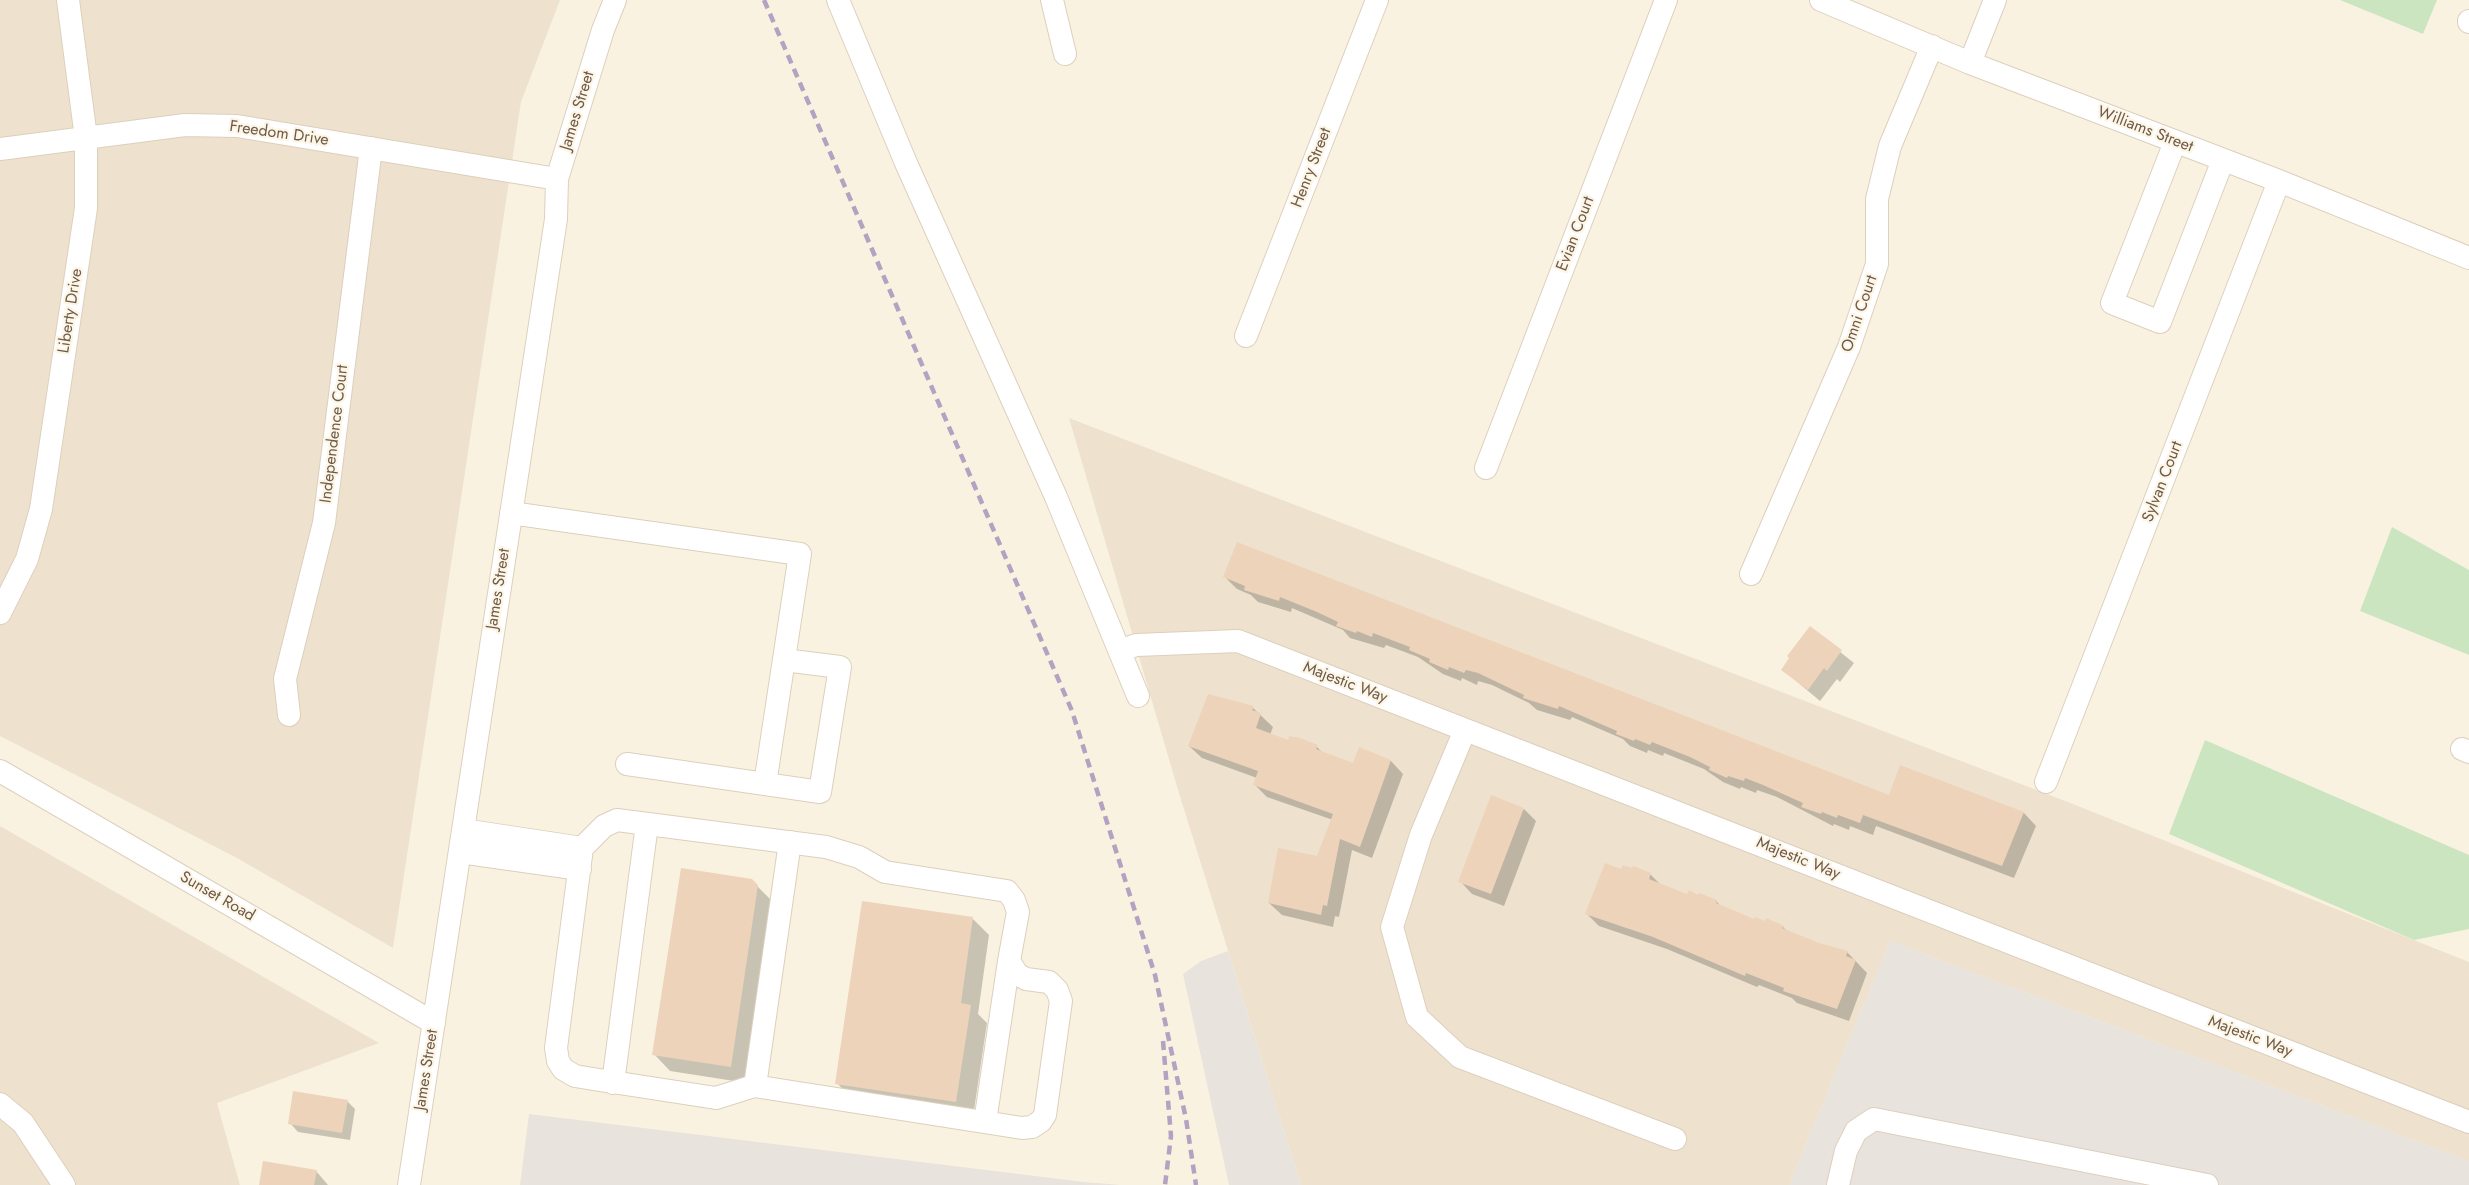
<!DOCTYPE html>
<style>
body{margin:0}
canvas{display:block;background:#faf2e0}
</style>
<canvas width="2469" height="1185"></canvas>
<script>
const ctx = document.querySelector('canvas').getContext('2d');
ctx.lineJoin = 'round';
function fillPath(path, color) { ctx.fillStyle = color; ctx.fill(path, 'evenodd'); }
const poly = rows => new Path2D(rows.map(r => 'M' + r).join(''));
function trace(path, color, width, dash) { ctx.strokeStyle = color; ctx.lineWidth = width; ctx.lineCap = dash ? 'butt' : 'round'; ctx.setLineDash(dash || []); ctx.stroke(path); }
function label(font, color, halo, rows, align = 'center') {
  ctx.font = font + ' Jost,sans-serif'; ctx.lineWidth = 4.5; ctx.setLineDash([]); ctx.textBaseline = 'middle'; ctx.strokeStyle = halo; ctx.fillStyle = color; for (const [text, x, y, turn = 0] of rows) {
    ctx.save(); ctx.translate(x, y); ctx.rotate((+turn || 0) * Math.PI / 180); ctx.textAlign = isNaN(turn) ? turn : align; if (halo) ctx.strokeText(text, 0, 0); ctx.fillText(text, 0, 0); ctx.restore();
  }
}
const residential = poly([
 [0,0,560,0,521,102,393,948,237,858,0,736],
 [1069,418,2073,804,2469,962,2469,1161,1890,941,1789,1185,1301,1185,1178,790],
 [0,826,379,1043,217,1103,240,1185,0,1185]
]);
const industrial = poly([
 [1890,941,2469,1161,2469,1185,1789,1185],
 [1228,951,1301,1185,1229,1185,1183,974,1201,961],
 [529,1114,1084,1182,1121,1185,520,1185]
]);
const green = poly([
 [2340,0,2437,0,2423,34],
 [2392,527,2469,570,2469,655,2360,611],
 [2205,740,2469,855,2469,929,2414,940,2169,834]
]);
const shadow = poly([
 [1225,577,1890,797,1901,767,2024,813,2036,826,2014,878,1876,826,1873,835,1850,826,1849,830,1834,824,1833,826,1777,797,1757,790,1756,793,1741,787,1740,789,1723,782,1704,769,1664,753,1663,756,1648,750,1647,753,1630,746,1623,739,1572,717,1570,720,1537,710,1529,703,1492,685,1478,681,1477,685,1462,678,1461,681,1443,674,1418,657,1386,645,1384,648,1350,638,1343,630,1292,608,1291,612,1258,602,1251,595,1237,589],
 [1810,628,1854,663,1840,682,1837,679,1820,701,1783,670],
 [1253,708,1273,727,1270,735,1289,742,1317,747,1324,754,1354,765,1360,749,1391,761,1403,774,1372,858,1352,850,1339,917,1335,916,1333,927,1282,915,1269,903,1318,858,1333,820,1267,797,1255,785,1257,778,1202,758,1189,746],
 [1524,809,1536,821,1504,906,1472,894,1460,881],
 [1633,868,1651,875,1661,885,1688,896,1716,901,1723,908,1755,921,1783,927,1789,933,1819,945,1847,952,1867,973,1849,1021,1797,1003,1792,998,1759,985,1757,987,1667,949,1599,926,1587,914,1622,871],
 [751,880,774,903,747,1083,670,1071,654,1054],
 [973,919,989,935,978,1014,987,1023,973,1117,853,1100,837,1083],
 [347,1101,355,1109,350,1140,298,1132,290,1123],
 [316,1171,328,1185,261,1185]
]);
const building = poly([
 [1237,542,1889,795,1900,765,2024,812,2002,866,1863,815,1860,823,1838,815,1837,818,1822,812,1821,814,1801,807,1803,803,1763,785,1745,778,1744,781,1728,776,1727,778,1709,770,1710,767,1690,757,1652,742,1650,745,1635,739,1634,741,1616,734,1617,731,1559,706,1558,709,1523,698,1524,695,1478,673,1466,670,1464,673,1449,667,1448,670,1429,662,1430,659,1409,650,1410,647,1373,633,1372,637,1357,631,1356,633,1336,626,1338,622,1317,612,1280,597,1279,601,1244,590,1245,586,1223,577],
 [1810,626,1842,650,1827,671,1824,668,1808,690,1781,670,1789,658,1787,656],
 [1208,694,1254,706,1252,710,1261,713,1256,728,1288,740,1289,736,1300,738,1318,745,1316,749,1353,763,1359,747,1391,760,1360,847,1340,839,1327,906,1323,905,1321,915,1268,903,1278,848,1317,856,1333,814,1253,785,1258,771,1188,746],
 [1491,795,1524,808,1491,894,1458,882],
 [1605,863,1621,869,1623,865,1632,868,1633,866,1651,873,1649,879,1687,894,1689,890,1698,895,1699,893,1717,900,1716,903,1754,919,1755,917,1765,921,1766,918,1784,926,1782,928,1819,943,1848,951,1846,956,1856,960,1837,1009,1783,991,1784,988,1746,973,1745,976,1653,937,1585,914],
 [681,868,752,879,758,885,731,1067,652,1055],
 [862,901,973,917,961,1003,971,1005,956,1102,835,1084],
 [293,1091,348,1100,342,1133,288,1124],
 [263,1161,317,1170,314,1185,259,1185]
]);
const minor = poly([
 [838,0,906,163,1056,497,1138,696],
 [1052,0,1065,54],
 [1821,0,1970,63,2279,181,2469,258],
 [2469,21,2469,22],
 [1970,63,1995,0],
 [2175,142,2112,303,2160,322,2223,160],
 [0,149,185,125,237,126,557,179],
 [1246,336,1377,0],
 [1486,468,1666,0],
 [511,513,800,554,765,784,820,792,840,667,784,660],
 [1751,574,1849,347,1877,264,1877,199,1890,146,1932,46],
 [0,613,27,559,41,509,86,208,86,138,68,0],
 [1120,651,1136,645,1238,641,2469,1122],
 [289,715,285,679,324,523,371,148],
 [1465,730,1421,835,1392,927,1417,1017,1460,1057,1675,1139],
 [2462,749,2469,752],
 [627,764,765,784],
 [0,771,434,1023],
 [2046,782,2279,181],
 [617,820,826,847,859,857,885,872,1007,891,1014,900,1018,912,1009,961,1017,974,1026,979,1049,982,1057,990,1061,1001,1045,1115,1041,1121,1032,1127,1022,1128,754,1086,716,1098,593,1079,575,1076,563,1069,558,1061,556,1048,582,848,604,826,617,820],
 [463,830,582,848],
 [460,852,580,869],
 [613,1083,647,824],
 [755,1086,790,842],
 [0,1104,23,1123,64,1185],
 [985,1122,1009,961],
 [409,1185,556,219,557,179,603,30,615,0],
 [1838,1185,1846,1151,1856,1131,1874,1119,2207,1185]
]);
const rail = poly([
 [764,0,1072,711,1155,975,1186,1119,1196,1185],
 [1163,1041,1171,1136,1165,1185]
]);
const streetNames = [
 ["James Street",578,111,-73],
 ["Williams Street",2145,130,21],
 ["Freedom Drive",279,134,8],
 ["Henry Street",1312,168,-69],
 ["Evian Court",1576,234,-69],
 ["Liberty Drive",71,311,-81],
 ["Omni Court",1860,314,-71],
 ["Independence Court",335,434,-83],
 ["Sylvan Court",2163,482,-69],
 ["James Street",499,589,-81],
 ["Majestic Way",1345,683,21],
 ["Majestic Way",1798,859,22],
 ["Sunset Road",217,897,30],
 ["Majestic Way",2250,1037,21],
 ["James Street",427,1070,-81]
];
fillPath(residential, '#eee2ce');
fillPath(industrial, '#e8e3dc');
fillPath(green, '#cce5c1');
fillPath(shadow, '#0003');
fillPath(building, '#edd3ba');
trace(minor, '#ddcfbd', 24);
trace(minor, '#fff', 22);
trace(rail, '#b5a1c1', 4.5, [9, 6]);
label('16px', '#6e5a4a', '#fdf6e6', streetNames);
</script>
